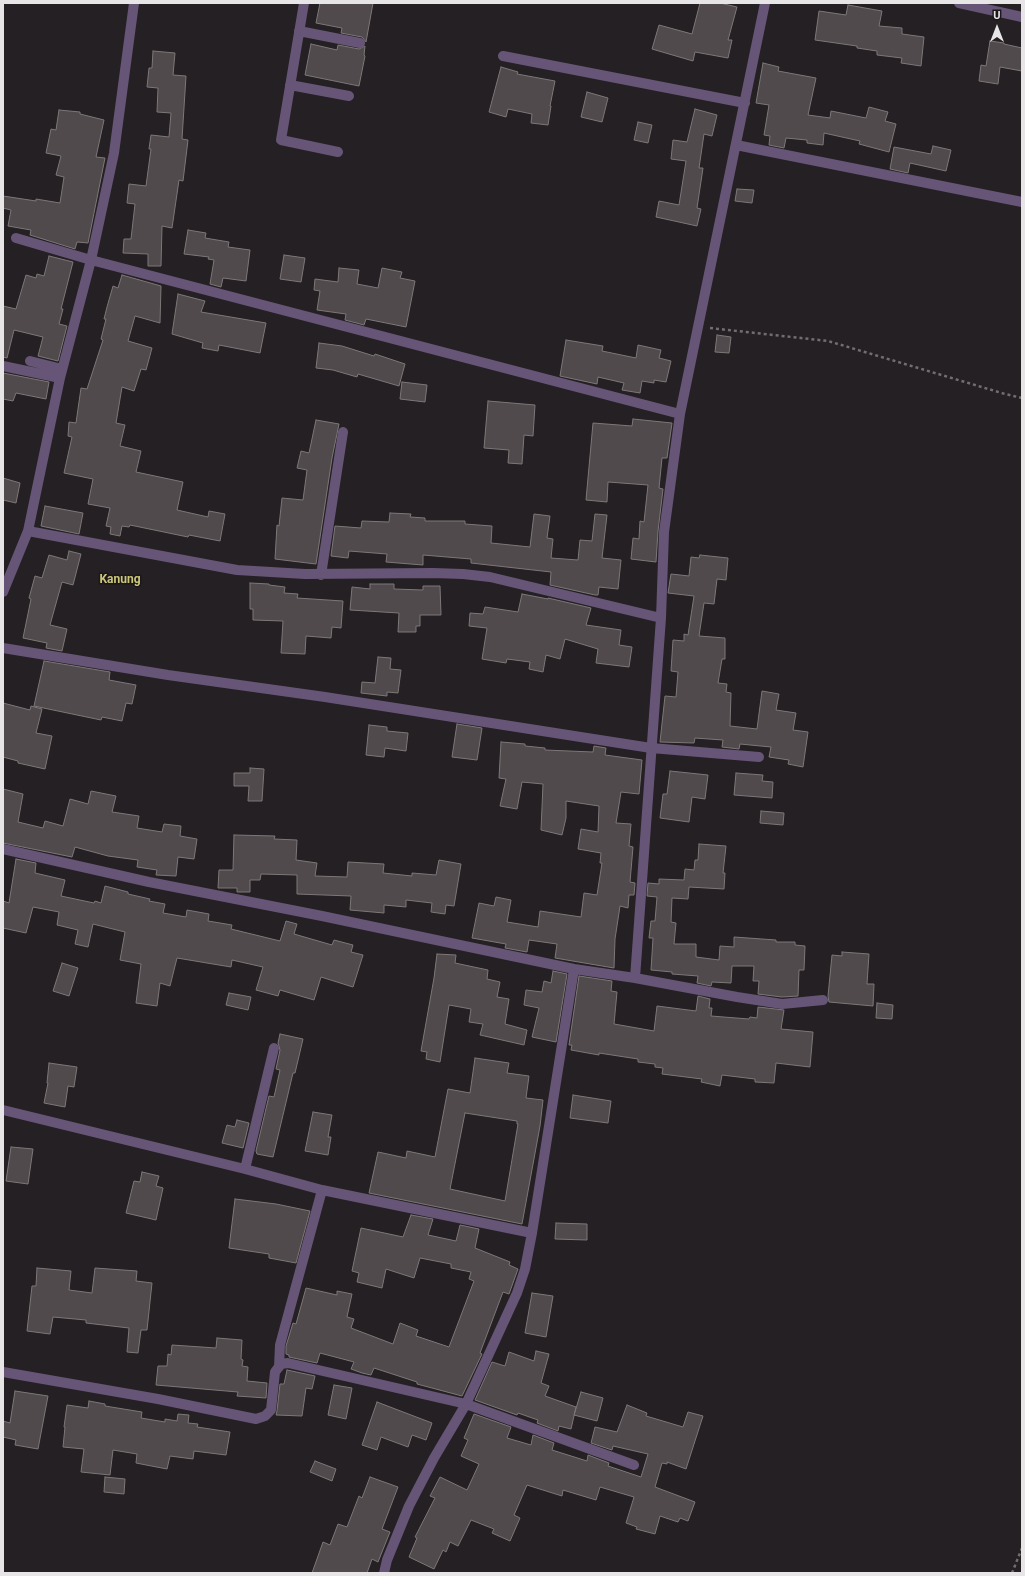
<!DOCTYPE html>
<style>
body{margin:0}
#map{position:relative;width:1025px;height:1576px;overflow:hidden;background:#242023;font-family:Roboto,sans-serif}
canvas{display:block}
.frame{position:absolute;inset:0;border:4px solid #e8e5e7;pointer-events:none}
.north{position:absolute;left:977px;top:8px;width:40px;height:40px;-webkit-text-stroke:3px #1b171a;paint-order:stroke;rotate:0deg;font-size:11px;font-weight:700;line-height:16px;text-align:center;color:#e8e5e7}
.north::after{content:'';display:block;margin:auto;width:14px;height:18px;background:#e8e5e7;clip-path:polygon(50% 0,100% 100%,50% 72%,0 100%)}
</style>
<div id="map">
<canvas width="1025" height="1576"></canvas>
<div class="frame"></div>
<div class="north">U</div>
</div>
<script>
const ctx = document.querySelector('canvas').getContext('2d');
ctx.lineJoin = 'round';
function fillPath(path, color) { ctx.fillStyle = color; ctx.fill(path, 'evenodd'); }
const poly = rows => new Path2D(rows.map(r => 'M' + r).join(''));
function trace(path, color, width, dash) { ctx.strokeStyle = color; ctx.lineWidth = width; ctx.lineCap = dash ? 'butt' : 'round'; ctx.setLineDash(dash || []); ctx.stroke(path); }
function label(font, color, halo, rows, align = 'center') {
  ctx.font = font + ' Roboto,sans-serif'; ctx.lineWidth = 3; ctx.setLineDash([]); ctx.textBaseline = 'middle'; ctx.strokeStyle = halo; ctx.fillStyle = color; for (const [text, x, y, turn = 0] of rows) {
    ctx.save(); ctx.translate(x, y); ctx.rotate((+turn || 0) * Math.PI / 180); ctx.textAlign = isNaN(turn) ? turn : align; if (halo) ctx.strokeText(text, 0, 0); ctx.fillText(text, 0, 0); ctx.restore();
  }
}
const building = poly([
 [320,3,373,3,366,42,362,37,341,33,342,28,316,23,320,3],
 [700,3,720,3,737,7,728,40,732,40,728,58,695,52,693,61,652,49,659,25,692,34,700,3],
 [848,5,882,11,879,26,902,28,902,34,924,37,921,66,901,63,902,58,877,55,877,51,857,48,857,46,815,40,819,11,846,15,848,5],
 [990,41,1004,43,1004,44,1022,48,1022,71,1000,67,998,84,979,81,981,65,986,66,990,41],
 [311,44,337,50,338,45,359,49,365,46,364,55,365,56,359,86,305,75,311,44],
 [153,51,175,53,173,75,186,76,182,139,188,140,183,181,179,180,172,228,162,226,161,266,148,266,148,254,123,253,124,239,131,239,135,204,127,203,129,184,146,186,151,149,149,149,151,135,169,137,171,113,157,112,158,88,147,87,149,68,152,68,153,51],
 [763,63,779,67,778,71,816,78,808,115,830,118,831,111,866,118,869,107,888,112,885,121,896,124,889,152,859,144,860,141,824,133,823,145,807,143,807,140,786,138,784,148,769,145,770,136,764,135,769,105,756,103,763,63],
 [501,67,518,72,517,74,555,81,550,106,551,106,548,125,531,123,532,114,508,109,506,117,489,112,501,67],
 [587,92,608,98,602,122,581,117,587,92],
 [695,109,717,115,712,136,704,134,699,168,703,168,697,208,701,209,697,226,656,217,659,201,679,205,686,161,671,159,673,140,687,142,695,109],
 [59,110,80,112,80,114,104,120,96,157,105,158,88,243,77,242,75,249,30,235,31,230,8,226,11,210,3,208,3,196,36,201,36,199,60,203,64,177,56,175,61,156,46,153,51,129,56,130,59,110],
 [638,122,652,125,648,143,634,140,638,122],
 [933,146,951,150,946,171,910,163,908,173,890,169,894,147,931,154,933,146],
 [737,189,754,190,752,203,735,201,737,189],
 [188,230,206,233,205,238,229,242,228,247,250,250,246,281,223,278,221,287,210,284,214,260,208,259,209,257,184,254,188,230],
 [284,255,305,258,301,282,280,279,284,255],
 [49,256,73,262,61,309,63,309,59,324,67,326,58,361,38,356,43,337,14,330,7,358,3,357,3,306,16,309,26,275,36,278,37,274,44,276,49,256],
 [339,268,359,270,357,284,378,288,382,268,402,272,400,278,415,281,406,327,366,319,364,325,345,320,346,314,317,310,320,291,314,290,315,279,338,282,339,268],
 [122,275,161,286,160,323,135,316,128,341,152,348,146,370,141,369,134,391,122,387,116,423,125,425,120,446,141,451,136,472,183,482,177,510,208,517,209,511,225,514,220,541,189,535,188,537,130,525,129,527,122,526,120,536,110,534,111,527,106,526,110,508,88,504,93,479,64,473,72,437,68,436,69,422,76,423,81,388,87,389,103,340,101,339,106,319,104,319,107,307,113,286,118,288,122,275],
 [178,294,205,301,201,312,266,323,260,353,219,345,218,351,202,348,203,343,172,334,178,294],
 [717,335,731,337,729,353,715,352,717,335],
 [566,340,603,346,602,351,636,358,638,345,661,350,659,358,671,361,666,382,654,380,654,383,642,381,640,393,622,390,624,383,598,377,597,384,560,376,566,340],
 [319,343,342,346,374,356,375,354,405,364,399,386,358,374,357,377,333,370,316,368,319,343],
 [3,373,49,382,46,399,16,393,13,401,3,399,3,373],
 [402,382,427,385,425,402,400,399,402,382],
 [488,401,535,405,533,436,524,435,522,464,508,463,509,450,484,448,488,401],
 [633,419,672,423,667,458,662,458,659,488,663,489,658,531,656,562,631,559,633,538,639,539,640,521,644,522,648,485,608,482,607,502,586,500,593,423,632,426,633,419],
 [316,420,339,424,332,458,316,564,275,559,277,525,279,526,282,498,303,500,307,470,297,468,301,451,309,453,316,420],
 [3,478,20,483,16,503,3,500,3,478],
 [45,506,83,513,79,534,41,526,45,506],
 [390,513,411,514,410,517,425,518,425,521,465,521,465,524,492,526,491,543,530,547,534,514,550,516,547,538,553,539,551,558,578,560,580,540,592,541,595,514,607,515,602,558,621,560,618,589,599,587,598,595,595,595,550,585,551,572,471,563,471,559,423,555,423,565,386,562,387,554,349,551,348,558,331,556,335,526,361,528,362,521,389,522,390,513],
 [69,551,81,554,73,585,62,582,50,625,67,629,62,651,46,648,47,643,23,638,31,599,29,598,35,576,42,578,49,555,67,560,69,551],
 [700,555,728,558,726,580,717,579,714,604,704,603,699,636,725,638,725,659,722,659,718,683,727,684,726,692,731,693,730,726,757,729,762,691,779,694,776,710,796,713,793,730,808,732,803,767,788,764,789,760,769,757,771,747,740,744,739,749,722,747,723,740,695,738,694,743,660,742,665,696,676,697,678,672,671,671,673,640,684,641,684,634,688,635,694,596,668,593,671,574,689,576,691,557,699,558,700,555],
 [250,583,269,584,269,585,285,587,284,593,298,594,297,598,343,601,341,628,332,627,331,638,306,636,305,654,281,653,283,621,253,620,253,609,250,609,250,583],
 [370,584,394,584,394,589,423,590,423,586,440,586,441,615,420,615,420,626,416,626,416,632,398,632,399,613,350,610,352,587,370,589,370,584],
 [522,594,548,599,548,598,591,608,586,625,621,630,619,645,632,647,629,667,596,663,598,649,565,639,560,659,546,655,543,672,529,669,530,662,507,659,506,663,482,659,487,628,469,626,470,613,483,614,485,607,518,612,522,594],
 [378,657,391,658,390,669,401,670,398,693,387,692,387,696,361,693,362,682,375,683,378,657],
 [44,661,110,672,109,680,136,685,132,704,126,703,122,721,102,717,101,720,34,706,44,661],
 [3,703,30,710,31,706,42,709,36,733,52,736,45,769,18,763,18,761,3,757,3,703],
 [457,724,482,728,477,760,452,757,457,724],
 [369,725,387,727,387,731,408,733,406,751,385,748,384,757,366,755,369,725],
 [501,742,525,744,525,746,545,748,545,750,593,752,594,746,606,748,605,755,642,760,639,794,621,792,616,823,631,824,629,846,633,847,630,882,635,883,634,895,629,895,628,908,620,906,615,939,614,968,555,958,557,944,529,940,527,952,505,948,506,944,472,938,479,903,494,906,496,897,511,900,507,922,538,927,540,911,581,917,584,893,597,895,602,863,600,863,601,853,578,849,581,829,598,832,599,806,566,801,566,818,562,835,541,830,543,784,522,782,517,809,500,806,506,779,499,778,501,742],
 [250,768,264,769,262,801,248,801,249,786,234,786,234,773,250,773,250,768],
 [670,771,708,775,705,799,692,797,689,822,660,818,663,794,667,794,670,771],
 [736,773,763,775,762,781,773,782,772,798,734,795,736,773],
 [3,789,23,794,18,822,43,828,45,821,63,826,70,799,88,804,91,791,116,796,112,812,139,816,137,828,162,832,164,824,181,826,180,836,197,839,194,859,178,857,176,876,156,875,157,870,137,867,138,860,108,856,75,847,72,857,3,843,3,789],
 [761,811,784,813,783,825,760,823,761,811],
 [234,835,275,836,274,839,297,840,296,860,317,863,315,876,347,877,348,862,384,864,383,873,412,876,412,873,436,875,439,860,461,864,454,906,446,905,445,914,431,912,432,903,406,900,406,907,384,905,384,913,350,910,351,896,297,894,297,875,261,874,260,880,250,880,250,892,237,892,237,888,218,888,219,870,233,870,234,835],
 [699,844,726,846,723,873,725,873,724,889,689,887,688,899,672,898,671,922,676,923,674,944,696,944,696,957,719,960,720,946,734,947,734,937,776,940,776,942,795,942,795,945,805,946,804,970,799,970,798,996,782,997,758,994,759,981,753,981,754,966,732,966,731,983,712,982,711,986,697,983,698,976,672,974,672,972,651,970,653,938,649,938,651,921,655,921,657,897,647,896,648,883,659,884,659,879,684,880,685,869,694,870,695,860,698,860,699,844],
 [16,859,36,863,35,873,65,880,61,896,94,903,95,901,101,903,105,886,128,892,128,894,150,899,149,901,165,904,163,913,186,917,187,910,209,914,208,921,232,925,231,929,280,941,286,921,297,924,294,934,332,945,334,940,353,945,351,952,363,955,353,987,321,977,314,1000,280,990,278,996,256,990,263,967,232,960,231,967,177,958,170,986,160,983,157,1006,136,1003,141,964,120,960,125,932,93,924,88,947,75,944,78,930,57,925,59,912,33,907,26,933,3,928,3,901,9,903,16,859],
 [842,952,869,954,867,984,874,984,873,1006,829,1002,828,996,832,955,842,956,842,952],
 [437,954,456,955,455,963,488,970,487,979,500,982,497,997,509,999,505,1024,527,1030,524,1045,480,1035,483,1024,469,1022,471,1009,449,1005,440,1062,426,1059,427,1052,421,1051,434,978,437,954],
 [62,963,78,968,69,996,53,991,62,963],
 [553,971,567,974,556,1042,532,1037,539,1008,524,1005,526,990,542,992,544,981,551,983,553,971],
 [579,976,612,981,611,991,617,992,614,1024,654,1031,657,1006,696,1011,698,996,710,999,709,1008,712,1008,711,1016,749,1019,750,1017,757,1018,758,1007,784,1010,781,1029,813,1032,810,1067,776,1063,774,1083,755,1082,755,1079,722,1075,720,1086,701,1082,702,1079,662,1074,663,1068,655,1067,655,1064,638,1062,638,1059,599,1053,599,1055,571,1050,572,1045,569,1045,579,976],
 [229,993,251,997,248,1010,226,1005,229,993],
 [877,1003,893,1005,892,1019,876,1018,877,1003],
 [280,1034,303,1039,295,1073,293,1073,273,1157,257,1154,256,1151,269,1096,274,1097,280,1070,276,1069,280,1050,278,1043,280,1034],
 [475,1058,509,1063,507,1073,529,1076,526,1098,543,1100,540,1126,522,1224,369,1193,378,1152,406,1158,407,1151,435,1157,448,1089,470,1093,475,1058],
 [465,1113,517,1121,517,1124,518,1124,505,1201,450,1189,465,1113],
 [49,1063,77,1067,74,1087,68,1086,65,1107,44,1103,48,1083,47,1083,49,1063],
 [573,1095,611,1101,608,1123,570,1118,573,1095],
 [313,1112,332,1115,328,1137,331,1137,328,1155,305,1151,313,1112],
 [237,1120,249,1123,243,1148,222,1143,227,1125,235,1127,237,1120],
 [11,1147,33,1149,28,1184,6,1181,11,1147],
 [142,1172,159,1176,156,1186,163,1188,156,1220,126,1213,134,1181,140,1182,142,1172],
 [235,1199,276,1204,310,1211,296,1263,269,1258,269,1254,229,1248,235,1199],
 [411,1215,433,1219,428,1235,456,1241,460,1225,479,1229,475,1248,510,1262,509,1265,518,1269,509,1294,503,1292,480,1353,482,1354,462,1396,417,1384,417,1382,374,1368,371,1375,362,1373,351,1369,354,1362,320,1353,317,1363,289,1357,289,1355,286,1354,286,1346,293,1323,296,1324,306,1288,337,1295,337,1291,352,1294,347,1317,354,1319,351,1328,393,1344,400,1323,418,1330,416,1336,449,1347,474,1281,469,1279,471,1272,451,1268,451,1264,420,1258,414,1278,386,1269,382,1288,357,1282,359,1273,352,1271,361,1228,403,1237,411,1215],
 [556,1223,587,1224,587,1240,555,1239,556,1223],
 [37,1268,71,1271,69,1290,92,1293,95,1268,137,1271,136,1281,152,1283,147,1330,141,1330,138,1353,127,1352,129,1328,86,1323,86,1320,53,1317,50,1334,27,1331,32,1286,36,1286,37,1268],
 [532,1293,553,1296,546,1337,525,1333,532,1293],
 [217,1338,242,1340,241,1359,243,1360,242,1366,248,1367,247,1381,267,1383,266,1398,237,1396,238,1392,156,1385,158,1366,167,1366,168,1354,171,1355,172,1345,216,1348,217,1338],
 [536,1351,549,1354,541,1383,549,1386,545,1396,576,1407,571,1429,559,1426,558,1431,537,1423,538,1420,518,1413,517,1415,475,1400,492,1362,505,1366,509,1352,534,1361,536,1351],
 [287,1370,315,1376,312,1389,306,1388,302,1416,276,1415,277,1411,280,1384,284,1384,287,1370],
 [334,1385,352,1388,346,1419,328,1415,334,1385],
 [15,1391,48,1396,38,1449,15,1445,16,1440,3,1437,3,1421,10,1423,15,1391],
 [581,1392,603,1398,597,1421,574,1415,581,1392],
 [89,1401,105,1404,105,1406,142,1412,141,1418,165,1422,165,1419,177,1421,178,1414,189,1415,188,1423,198,1424,197,1427,230,1432,226,1455,194,1451,193,1459,170,1456,167,1469,136,1463,137,1454,113,1450,110,1475,81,1472,84,1449,63,1447,65,1427,64,1427,67,1405,88,1408,89,1401],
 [377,1402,432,1423,426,1440,412,1435,408,1447,381,1437,377,1450,362,1445,377,1402],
 [627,1405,647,1413,646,1416,683,1427,688,1412,703,1416,686,1469,667,1462,667,1464,662,1463,655,1487,695,1502,688,1521,680,1518,678,1522,660,1516,655,1534,636,1529,637,1527,626,1523,634,1497,600,1487,596,1500,563,1490,562,1496,527,1485,514,1515,520,1518,510,1541,492,1533,494,1529,471,1520,458,1546,450,1542,446,1552,443,1550,434,1569,409,1557,417,1538,415,1537,435,1498,430,1496,440,1477,467,1490,479,1464,461,1456,468,1440,464,1438,474,1414,511,1427,507,1438,531,1445,533,1435,554,1443,552,1450,587,1461,588,1455,609,1463,608,1466,641,1477,648,1454,613,1446,612,1450,591,1443,595,1427,617,1432,627,1405],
 [315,1461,336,1469,332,1481,310,1472,315,1461],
 [105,1477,125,1479,124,1494,104,1492,105,1477],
 [370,1477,398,1487,382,1529,390,1532,378,1562,372,1559,367,1573,312,1573,323,1542,330,1545,338,1524,347,1527,359,1496,362,1498,370,1477]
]);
const path = poly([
 [710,328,828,341,1005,394,1022,398],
 [1012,1573,1022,1548]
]);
const minor = poly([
 [304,3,281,140,338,152],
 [959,3,1022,17],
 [299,31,360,43],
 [503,56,745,103],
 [290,85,349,96],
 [736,145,1022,202],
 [16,238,91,260,680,414],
 [30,361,62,369],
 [3,366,60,378],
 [28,531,237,570,305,574,433,573,463,574,490,577,661,618],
 [321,575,343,432],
 [3,592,28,531,60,378,91,260,114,153,134,3],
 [3,648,168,675,325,697,651,748,759,757],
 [3,849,149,882,322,916,574,969,635,978,737,997,782,1004,823,1000],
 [635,978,661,618,664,532,680,414,765,3],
 [3,1110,245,1169,322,1190,532,1233],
 [245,1169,274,1048],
 [279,1367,280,1345,322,1190],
 [3,1372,158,1399,256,1419,265,1416,271,1410,275,1372,281,1364,288,1363,466,1404,634,1465],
 [384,1573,387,1560,409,1506,434,1458,466,1404,517,1293,525,1269,532,1233,574,969]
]);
const quarterNames = [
 ["Kanung",120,580]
];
fillPath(building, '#504a4c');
trace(building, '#7d7778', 1);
trace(path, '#716d70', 2.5, [3, 3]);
trace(minor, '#665576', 10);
label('bold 12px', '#ccc779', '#1b171a', quarterNames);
</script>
